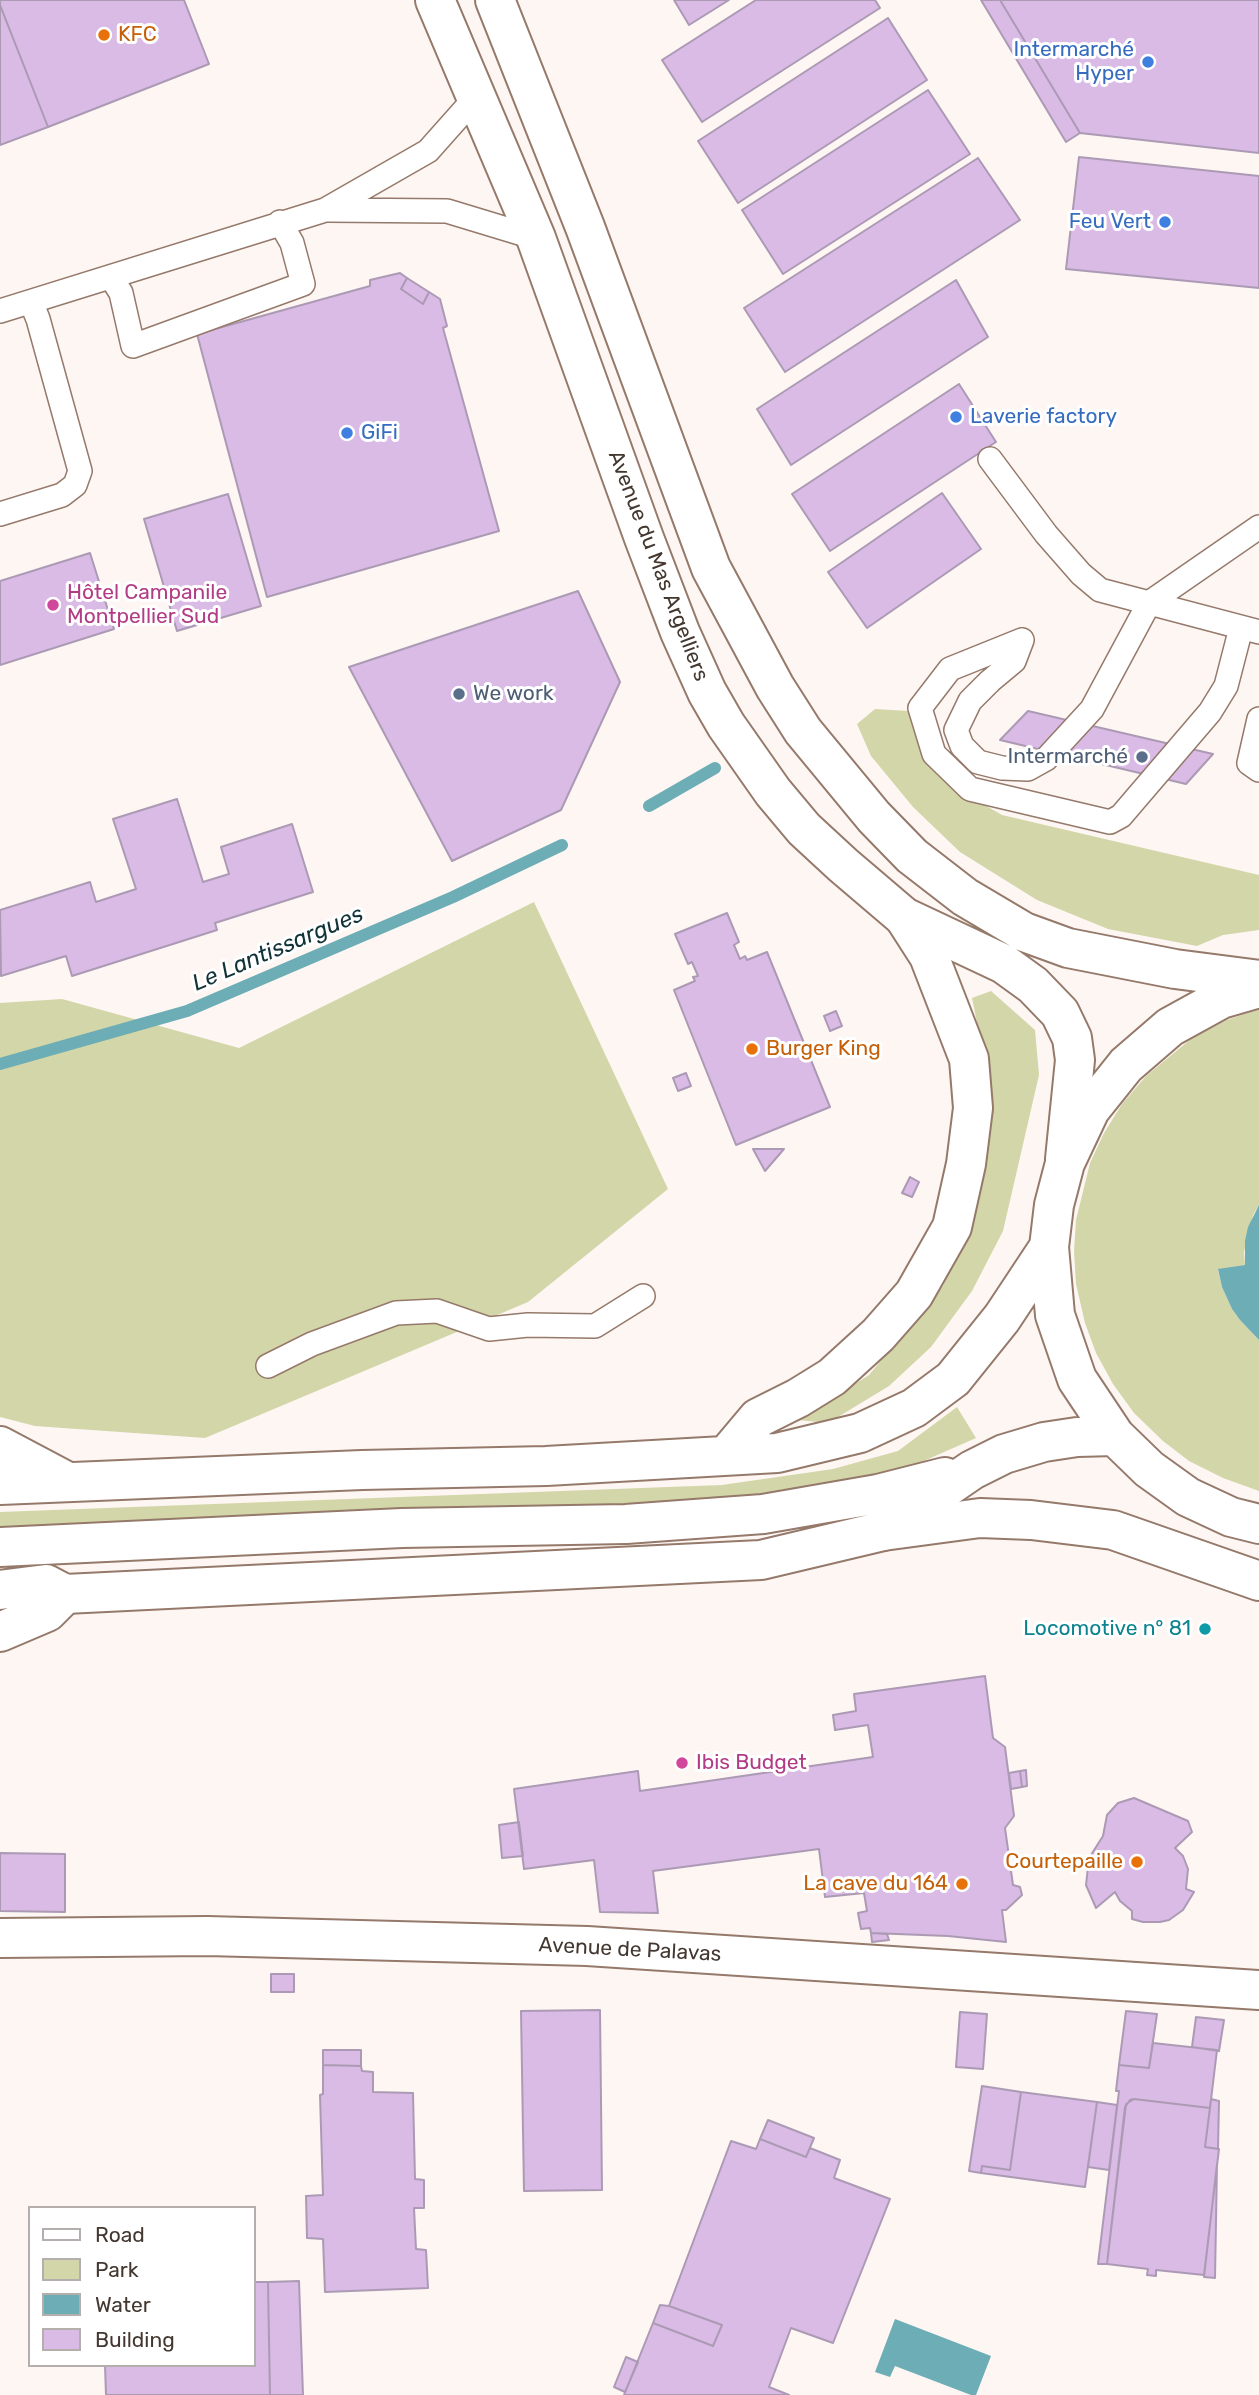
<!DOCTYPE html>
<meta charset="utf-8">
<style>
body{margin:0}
#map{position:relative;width:1259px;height:2395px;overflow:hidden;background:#fdf6f3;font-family:Rubik,sans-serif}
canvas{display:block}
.legend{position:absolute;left:28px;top:2206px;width:228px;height:161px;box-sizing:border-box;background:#fff;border:2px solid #b4afac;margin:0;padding:9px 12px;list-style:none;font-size:21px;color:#433730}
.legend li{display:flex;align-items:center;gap:14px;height:35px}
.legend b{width:35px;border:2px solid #b4afac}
</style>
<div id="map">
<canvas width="1259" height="2395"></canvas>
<ul class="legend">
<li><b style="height:9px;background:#fff"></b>Road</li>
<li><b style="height:19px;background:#d3d6a8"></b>Park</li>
<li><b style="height:19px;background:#6cadb6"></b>Water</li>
<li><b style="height:19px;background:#d9bbe6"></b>Building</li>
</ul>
</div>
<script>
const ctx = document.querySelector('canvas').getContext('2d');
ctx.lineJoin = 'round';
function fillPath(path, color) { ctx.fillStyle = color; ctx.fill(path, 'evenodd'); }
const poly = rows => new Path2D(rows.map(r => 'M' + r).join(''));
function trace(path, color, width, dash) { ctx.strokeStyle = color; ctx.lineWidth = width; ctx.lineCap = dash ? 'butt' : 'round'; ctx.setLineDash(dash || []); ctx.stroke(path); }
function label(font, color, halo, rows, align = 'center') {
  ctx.font = font + ' Rubik,sans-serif'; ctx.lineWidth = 6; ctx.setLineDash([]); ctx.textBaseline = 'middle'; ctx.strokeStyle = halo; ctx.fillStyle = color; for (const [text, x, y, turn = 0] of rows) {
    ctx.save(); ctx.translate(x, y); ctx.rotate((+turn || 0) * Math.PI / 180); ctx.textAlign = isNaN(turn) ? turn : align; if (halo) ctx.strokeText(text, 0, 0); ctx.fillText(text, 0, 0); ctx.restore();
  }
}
const green = poly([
 [875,709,908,711,930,760,955,788,1002,815,1259,875,1259,930,1223,935,1197,946,1108,929,1037,900,960,852,913,807,871,756,857,724],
 [534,902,668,1189,528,1302,205,1438,35,1426,0,1417,0,1003,62,999,239,1048],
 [991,991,1035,1030,1039,1075,1003,1231,972,1291,931,1347,889,1386,828,1423,798,1420,869,1375,943,1286,969,1215,984,1057,972,998],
 [1259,1009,1259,1205,1253,1215,1244,1252,1245,1265,1218,1270,1222,1287,1232,1309,1240,1320,1259,1340,1259,1491,1223,1478,1189,1461,1163,1441,1134,1413,1113,1384,1096,1353,1085,1323,1076,1284,1074,1251,1076,1220,1090,1163,1104,1133,1122,1104,1146,1076,1192,1038,1227,1020],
 [957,1407,976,1438,901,1471,832,1485,702,1503,0,1529,0,1512,722,1485,833,1469,898,1451]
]);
const water = poly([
 [1259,1205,1259,1340,1240,1320,1232,1309,1222,1287,1218,1269,1245,1265,1245,1241,1248,1227],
 [895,2319,991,2356,976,2395,971,2395,895,2366,890,2377,875,2372]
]);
const stream = poly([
 [649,806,715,768],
 [0,1064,187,1011,453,897,562,845]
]);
const building = poly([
 [0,0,184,0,209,64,48,127,0,5,0,0],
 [674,0,729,0,689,25,674,0],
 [756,0,875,0,880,8,702,122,662,60,756,0],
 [981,0,1000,0,1080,133,1066,142,981,0],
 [1000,0,1259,0,1259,153,1080,133,1000,0],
 [0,5,48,127,0,145,0,5],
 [888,18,927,80,738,203,698,141,888,18],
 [928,90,970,154,783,274,742,210,928,90],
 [1079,157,1259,176,1259,288,1066,269,1079,157],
 [978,158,1020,220,785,372,744,308,978,158],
 [400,273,407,278,401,289,423,304,429,292,440,299,447,326,443,328,499,531,267,597,197,334,370,286,370,280,400,273],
 [407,278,429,292,423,304,401,289,407,278],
 [956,280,988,337,791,465,757,409,956,280],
 [959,384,996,442,830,551,792,494,959,384],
 [942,493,981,549,867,628,828,572,942,493],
 [228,494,261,606,177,631,144,519,228,494],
 [90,553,114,629,0,665,0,581,90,553],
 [578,591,620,682,561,810,452,861,349,667,578,591],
 [1028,711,1213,754,1186,784,1000,740,1028,711],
 [177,799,203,882,229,874,221,847,292,824,313,892,215,923,217,930,72,976,66,956,1,976,0,910,90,882,96,902,136,889,113,819,177,799],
 [727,913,739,942,734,945,740,959,745,956,747,960,767,952,830,1107,736,1145,674,990,695,981,693,977,698,976,692,962,688,964,675,934,727,913],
 [836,1011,842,1026,830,1031,824,1016,836,1011],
 [686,1073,691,1086,678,1091,673,1078,686,1073],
 [753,1149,784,1149,765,1171,753,1149],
 [910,1177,919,1182,912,1197,902,1193,910,1177],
 [985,1676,993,1738,1005,1747,1014,1816,1005,1828,1013,1885,1020,1887,1022,1895,1006,1910,1002,1910,1006,1942,948,1936,871,1933,870,1928,861,1929,858,1913,867,1911,864,1893,825,1897,819,1849,653,1871,658,1913,600,1912,594,1860,524,1869,514,1789,638,1771,640,1791,873,1757,868,1725,835,1730,833,1715,856,1711,854,1694,985,1676],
 [1026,1770,1027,1786,1022,1787,1020,1771,1026,1770],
 [1020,1771,1022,1787,1011,1789,1009,1773,1020,1771],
 [1134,1798,1188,1821,1192,1832,1175,1848,1183,1856,1188,1869,1186,1889,1194,1892,1183,1910,1169,1920,1160,1922,1143,1922,1132,1919,1132,1911,1120,1901,1115,1892,1096,1908,1086,1885,1089,1858,1103,1836,1107,1815,1118,1803,1134,1798],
 [519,1822,523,1856,502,1858,499,1825,519,1822],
 [0,1853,65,1854,65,1912,0,1911,0,1853],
 [871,1933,887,1934,889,1940,872,1942,871,1933],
 [271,1974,294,1974,294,1992,271,1992,271,1974],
 [600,2010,602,2190,524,2191,521,2011,600,2010],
 [1126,2011,1157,2014,1149,2068,1119,2065,1126,2011],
 [960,2012,987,2014,983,2069,956,2067,960,2012],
 [1196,2017,1224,2020,1219,2051,1192,2047,1196,2017],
 [1153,2043,1217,2050,1210,2108,1134,2099,1126,2104,1107,2264,1098,2264,1119,2091,1116,2091,1119,2065,1149,2068,1153,2043],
 [323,2050,361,2050,361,2066,323,2065,323,2050],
 [323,2065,361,2066,362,2071,373,2072,373,2092,413,2093,415,2179,424,2180,424,2208,414,2208,416,2249,426,2250,428,2288,325,2292,323,2239,307,2238,306,2196,323,2195,320,2095,323,2094,323,2065],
 [982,2086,1021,2092,1010,2170,982,2166,981,2173,969,2171,982,2086],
 [1021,2092,1097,2102,1085,2187,981,2173,982,2166,1010,2170,1021,2092],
 [1134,2099,1210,2108,1205,2147,1219,2149,1204,2275,1156,2270,1156,2276,1147,2275,1148,2269,1107,2264,1125,2107,1130,2100,1134,2099],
 [1211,2099,1219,2101,1218,2149,1205,2147,1211,2099],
 [1097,2102,1117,2105,1109,2170,1088,2167,1097,2102],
 [768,2120,814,2138,806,2157,760,2139,768,2120],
 [760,2139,806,2157,810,2148,840,2160,834,2178,890,2199,833,2343,791,2328,769,2387,789,2395,624,2395,653,2323,713,2346,722,2325,669,2306,731,2141,756,2149,760,2139],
 [1217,2164,1215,2278,1204,2277,1217,2164],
 [299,2281,303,2395,270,2395,268,2282,299,2281],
 [254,2282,268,2282,270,2395,106,2395,105,2365,254,2365,254,2282],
 [660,2305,669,2306,722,2325,713,2346,653,2323,660,2305],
 [626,2357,638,2362,625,2392,614,2387,626,2357]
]);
const service = poly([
 [328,210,447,211,536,238],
 [111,277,121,293,133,346,303,284,292,243,280,222],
 [0,311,325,210,428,151,476,97],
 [990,459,1046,534,1081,574,1100,590,1259,632],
 [0,514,62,495,75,485,80,471,38,319,31,302],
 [1022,640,950,669,920,708,934,754,970,789,1110,822,1121,816,1210,712,1226,686,1241,628],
 [1022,640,1014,661,990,681,970,701,956,730,962,746,978,762,1002,768,1028,769,1046,759,1092,709,1149,603,1259,527],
 [1259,719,1249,763,1259,770],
 [268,1366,312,1344,396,1313,437,1311,489,1329,528,1325,595,1326,643,1296]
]);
const minor = poly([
 [0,1938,207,1936,587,1946,1259,1990]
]);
const secondary = poly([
 [435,0,536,238,644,538,680,632,707,692,726,725,773,792,804,829,843,865,904,917,1004,964,1033,985,1060,1013,1072,1038,1075,1060,1065,1159],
 [495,0,585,227,711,568,775,687,803,731,874,817,912,856,965,897,1024,932,1068,948,1175,969,1259,980],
 [883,1531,980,1518,1031,1520,1113,1530,1259,1581]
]);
const primary = poly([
 [1259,988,1221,999,1170,1027,1126,1065,1090,1110,1065,1163,1054,1205,1049,1247,1055,1315,1077,1379,1115,1436,1149,1469,1188,1497,1231,1517,1259,1524],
 [726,1456,758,1418,798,1398,832,1377,878,1335,914,1294,952,1227,966,1164,973,1108,969,1059,929,956,904,917],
 [0,1485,362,1470,546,1466,777,1453,860,1433,914,1408,953,1379,1002,1318,1049,1247],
 [0,1547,402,1528,626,1524,763,1514,878,1494,945,1477],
 [0,1590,46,1584,65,1594,761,1560,883,1531,972,1470,1004,1454,1044,1442,1077,1437,1115,1436]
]);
const motorway = poly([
 [0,1446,68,1482],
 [0,1632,47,1612,65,1594]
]);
const markers = [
 [104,35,7,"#e8710a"],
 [1148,62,7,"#3f7fe0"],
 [1165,222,7,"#3f7fe0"],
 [956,417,7,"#3f7fe0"],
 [347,433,7,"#3f7fe0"],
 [53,605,7,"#d1479c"],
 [459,694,7,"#5c6f8a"],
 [1142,757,7,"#5c6f8a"],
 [752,1049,7,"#e8710a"],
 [1205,1629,7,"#0f9aa8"],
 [682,1763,7,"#d1479c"],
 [1137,1862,7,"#e8710a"],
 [962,1884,7,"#e8710a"]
];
const foodNames = [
 ["KFC",118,35],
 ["Burger King",766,1049],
 ["Courtepaille",1123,1862,"right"],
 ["La cave du 164",948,1884,"right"]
];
const shopNames = [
 ["Intermarché",1134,50],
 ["Hyper",1134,74],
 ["Feu Vert",1151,222],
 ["Laverie factory",970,417,"left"],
 ["GiFi",361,433,"left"]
];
const streetNames = [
 ["Avenue du Mas Argelliers",658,566,69],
 ["Avenue de Palavas",630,1950,3]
];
const hotelNames = [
 ["Hôtel Campanile",67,593],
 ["Montpellier Sud",67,617],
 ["Ibis Budget",696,1763]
];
const serviceNames = [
 ["We work",473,694],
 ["Intermarché",1128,757,"right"]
];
const cultureNames = [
 ["Locomotive n° 81",1191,1629]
];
const waterNames = [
 ["Le Lantissargues",278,949,-23]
];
fillPath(green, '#d3d6a8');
fillPath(water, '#6cadb6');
trace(stream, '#6cadb6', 12);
fillPath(building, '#d9bbe6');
trace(building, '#ac9ab4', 2);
trace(service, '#95796a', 26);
trace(minor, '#95796a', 42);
trace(secondary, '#95796a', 42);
trace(primary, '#95796a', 42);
trace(motorway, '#95796a', 42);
trace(service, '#fff', 23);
trace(minor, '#fff', 38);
trace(secondary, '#fff', 38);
trace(primary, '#fff', 38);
trace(motorway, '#fff', 38);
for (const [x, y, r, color] of markers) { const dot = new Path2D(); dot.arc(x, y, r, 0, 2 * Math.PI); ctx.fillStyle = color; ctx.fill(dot); trace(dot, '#fff', 2.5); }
label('21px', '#c56008', '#fff', foodNames, 'left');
label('21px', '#366cbe', '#fff', shopNames, 'right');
label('21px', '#433730', '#fff', streetNames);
label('21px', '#b23c85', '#fff', hotelNames, 'left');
label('21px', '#4e5e75', '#fff', serviceNames, 'left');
label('21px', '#0d838f', '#fff', cultureNames, 'right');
label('italic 23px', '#113237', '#fff', waterNames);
</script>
